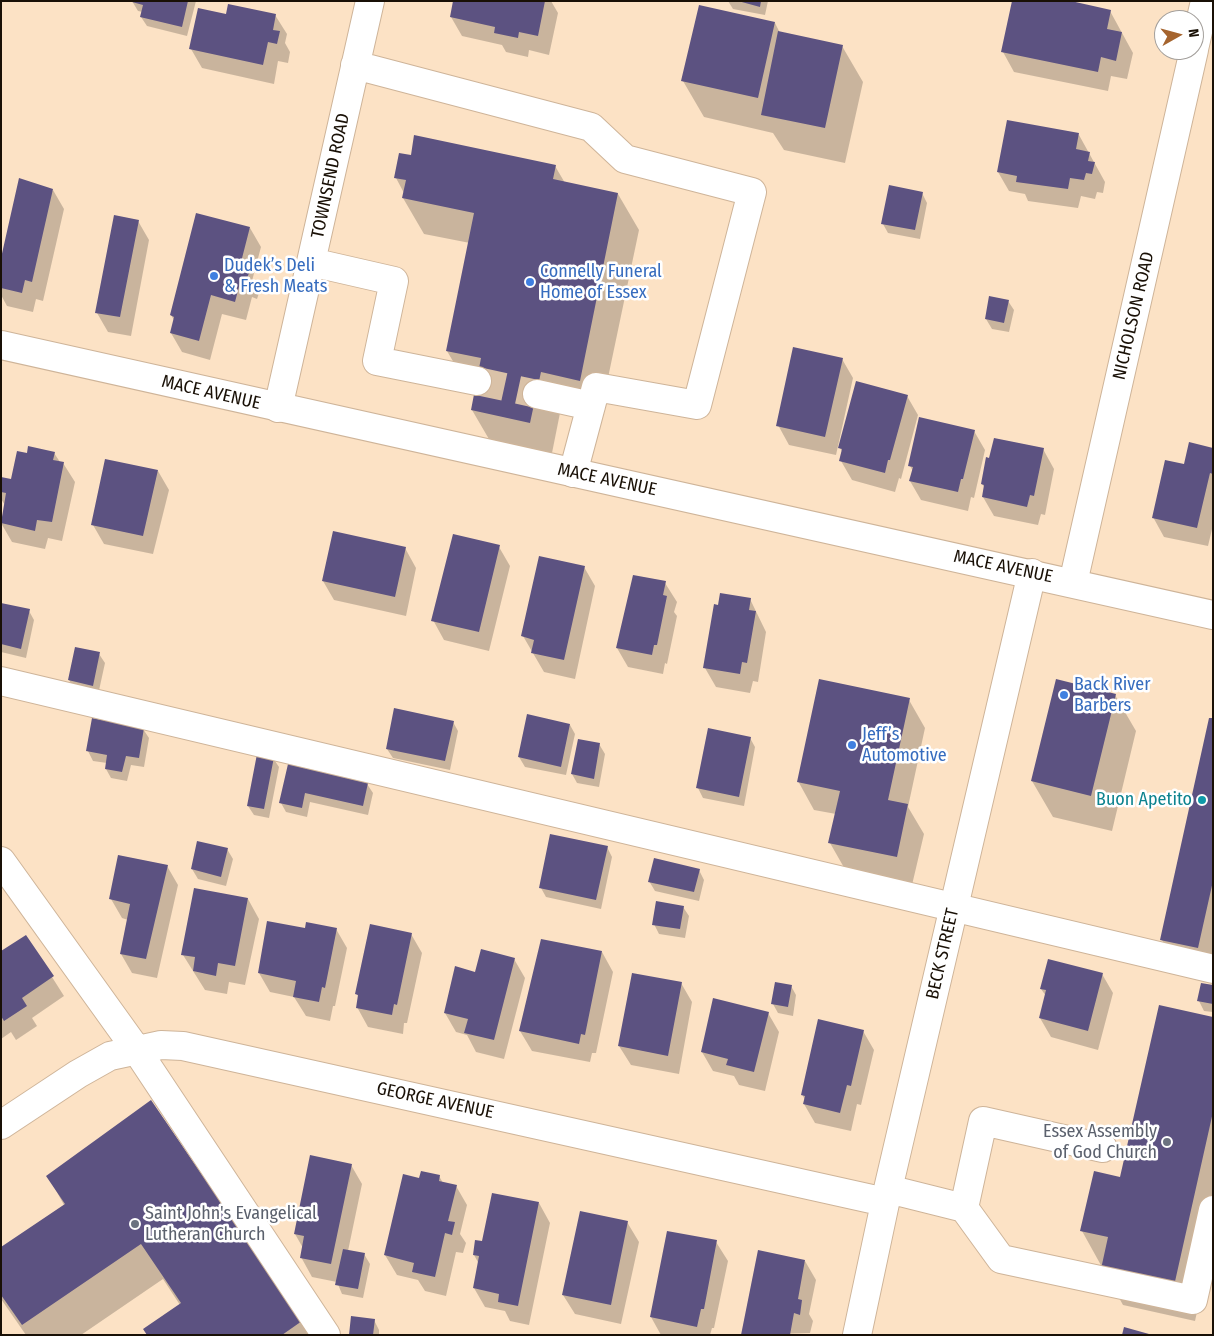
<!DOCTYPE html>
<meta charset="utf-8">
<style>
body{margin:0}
#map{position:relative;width:1214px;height:1336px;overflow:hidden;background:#fce2c5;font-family:"Fira Sans Condensed",sans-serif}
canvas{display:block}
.frame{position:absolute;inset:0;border:2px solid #191006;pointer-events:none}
.north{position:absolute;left:1154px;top:10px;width:50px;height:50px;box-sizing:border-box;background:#fff;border:1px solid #a39f9b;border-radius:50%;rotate:83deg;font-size:14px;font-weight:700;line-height:20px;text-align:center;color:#191006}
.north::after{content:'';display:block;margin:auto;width:18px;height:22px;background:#a5642e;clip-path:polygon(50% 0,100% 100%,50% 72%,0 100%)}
</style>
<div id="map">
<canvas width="1214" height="1336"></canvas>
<div class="frame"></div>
<div class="north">N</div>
</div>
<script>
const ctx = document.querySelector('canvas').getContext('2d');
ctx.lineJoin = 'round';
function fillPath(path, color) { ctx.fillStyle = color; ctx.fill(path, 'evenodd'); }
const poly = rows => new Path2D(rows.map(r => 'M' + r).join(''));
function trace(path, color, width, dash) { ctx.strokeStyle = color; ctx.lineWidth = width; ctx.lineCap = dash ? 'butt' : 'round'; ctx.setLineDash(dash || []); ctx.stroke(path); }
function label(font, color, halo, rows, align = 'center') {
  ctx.font = font + ' "Fira Sans Condensed",sans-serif'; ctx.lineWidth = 5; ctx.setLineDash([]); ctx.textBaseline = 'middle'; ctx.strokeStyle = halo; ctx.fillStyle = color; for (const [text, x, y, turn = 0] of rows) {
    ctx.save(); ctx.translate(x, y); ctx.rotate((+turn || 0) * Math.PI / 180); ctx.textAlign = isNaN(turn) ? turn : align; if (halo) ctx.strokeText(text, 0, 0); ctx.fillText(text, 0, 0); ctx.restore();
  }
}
const shadow = poly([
 [132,1,196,1,187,36,147,26,141,17,143,12,138,11],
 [454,1,551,1,558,13,549,55,529,50,528,57,506,52,502,45,462,36,451,17],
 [728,1,768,1,765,15,733,9],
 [1110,11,1133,53,1127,79,1111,76,1108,91,1014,72,1003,52],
 [227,15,275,15,287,34,285,43,290,52,288,63,278,61,274,84,202,68,191,49],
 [775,23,780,33,842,46,863,82,845,163,784,150,773,133,704,117,683,81],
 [1079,135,1105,182,1103,193,1097,192,1095,199,1081,196,1078,208,1028,201,1025,194,1009,191,998,172],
 [555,166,565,183,618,194,639,230,600,416,561,408,551,458,493,446,472,410,476,388,468,387,447,351,470,243,424,234,403,198,404,193,396,178],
 [53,190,64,209,43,301,36,299,33,312,7,306,1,295,1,264],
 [922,193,927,203,920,239,888,233,883,224],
 [138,221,149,240,131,336,108,332,97,313],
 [250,228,261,247,252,281,259,293,257,299,252,297,246,320,222,314,210,360,182,352,171,333,174,320,171,315],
 [1008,301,1014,310,1009,332,992,329,986,319],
 [842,359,853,378,836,455,789,445,778,425],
 [907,396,918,415,901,479,899,478,895,492,852,480,841,461,843,453,840,448],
 [974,431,985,450,974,498,971,497,968,511,921,500,910,481,913,471,910,466],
 [1043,449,1054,469,1045,515,1041,514,1038,525,994,516,983,497,985,488,982,484],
 [1213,449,1213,525,1208,546,1164,537,1153,517,1185,466],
 [54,453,60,462,63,463,75,482,62,541,48,538,45,549,12,542,1,523,5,505,1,499,1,478,12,480],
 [158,471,169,490,153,554,104,544,93,525],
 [499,547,510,566,489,651,444,640,433,620],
 [405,548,416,568,406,616,334,600,323,581],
 [584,567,595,586,575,679,544,672,523,636],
 [665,583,677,602,674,612,677,616,667,664,665,663,663,674,628,667,617,648],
 [750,599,766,632,758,682,753,681,750,693,716,687,705,668,719,607],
 [1,604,29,611,34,620,26,658,1,652],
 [99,654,105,663,98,695,75,690,69,680],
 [1115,695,1136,731,1112,831,1053,817,1032,781],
 [909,700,925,728,908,807,924,834,912,885,846,871,830,843,836,814,814,810,798,781],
 [1213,720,1213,982,1183,976,1162,940],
 [453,722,458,731,450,770,393,758,387,749],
 [570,725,575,734,566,775,525,767,519,757],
 [143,729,149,738,144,767,131,765,127,781,111,778,106,769,107,763,93,761,88,751],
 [750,738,755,747,744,806,703,798,698,788],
 [599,744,605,754,599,787,577,783,572,774],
 [273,758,279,767,269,818,254,815,248,806],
 [289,766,367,784,373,793,368,815,310,802,307,817,286,812,281,803],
 [607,847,612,857,601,909,546,897,541,888],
 [227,849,233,859,226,886,198,879,192,869],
 [167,866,178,885,157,978,132,973,121,954,128,920,122,918,111,899],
 [699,870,704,880,699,901,655,891,649,881],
 [248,899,259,919,245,985,229,982,227,994,205,990,183,955],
 [683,907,689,916,685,938,659,934,654,924],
 [336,929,347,948,335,1006,333,1006,330,1021,306,1016,294,997,270,992,259,973,306,930],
 [411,934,422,953,407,1023,404,1023,403,1034,368,1027,357,1007,359,998,357,994],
 [26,936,64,996,32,1018,37,1026,16,1040,11,1032,1,1039,1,953],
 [602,952,613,972,596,1053,592,1053,590,1062,532,1051,520,1031],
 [514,959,525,978,504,1059,476,1052,467,1035,456,1032,445,1013,476,973],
 [1102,974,1113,993,1098,1050,1051,1037,1040,1018,1046,996,1041,989],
 [681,983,692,1002,679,1074,631,1065,619,1046],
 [791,986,796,995,793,1016,778,1013,773,1004],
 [1213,987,1213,1012,1204,1011,1199,1001],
 [768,1013,779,1032,765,1091,739,1085,734,1076,713,1071,702,1052],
 [1213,1018,1213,1240,1195,1321,1123,1305,1082,1231,1121,1178],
 [863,1031,874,1050,861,1105,857,1104,851,1131,815,1123,804,1104,805,1100,802,1094],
 [150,1102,301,1322,308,1335,147,1335,180,1305,163,1279,81,1335,26,1335,1,1299,1,1248,64,1205,48,1176],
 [351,1165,362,1184,348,1251,364,1254,370,1264,363,1298,342,1294,337,1282,312,1277,301,1257,303,1248,295,1234],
 [439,1176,443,1183,456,1186,467,1205,460,1234,466,1243,463,1253,456,1252,446,1296,425,1291,418,1280,397,1275,385,1255,420,1179],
 [539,1203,550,1223,529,1325,510,1321,505,1311,485,1307,474,1288,479,1264,474,1255,483,1243],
 [627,1222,639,1242,621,1324,575,1314,563,1295],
 [716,1242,728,1261,714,1328,712,1328,710,1335,661,1335,651,1317],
 [805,1261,816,1280,809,1314,813,1321,810,1333,743,1335],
 [374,1320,379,1330,379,1335,350,1335]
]);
const building = poly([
 [188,1,182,27,140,17,143,5,132,2],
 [453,1,545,1,538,36,519,32,518,38,494,33,495,27,450,17],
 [738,1,761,1,760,7],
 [1012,1,1071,1,1111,10,1107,29,1122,32,1116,61,1101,57,1098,72,1001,52],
 [228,4,276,14,273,30,280,31,277,44,268,42,263,65,189,49,198,8,226,14],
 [699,5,775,22,758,98,681,81],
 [778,31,843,45,825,128,761,115],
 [1007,120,1079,133,1076,149,1090,152,1088,161,1095,162,1092,174,1086,173,1084,180,1070,178,1068,189,1016,182,1017,176,997,172],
 [414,135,556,165,553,179,618,193,580,381,541,372,530,423,471,410,481,358,446,351,474,213,402,198,406,180,394,178,399,153,411,155],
 [19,178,53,189,32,282,25,280,22,293,1,288,1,258],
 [889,185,923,192,915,230,881,224],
 [196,213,250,227,239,270,249,273,246,281,241,279,235,302,211,295,199,341,170,333,174,317,170,315],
 [114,215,139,220,120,317,95,313],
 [989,296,1009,300,1004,323,985,319],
 [793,347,843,358,825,437,776,426],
 [856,381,908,395,890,460,888,460,885,473,839,461,842,449,838,448],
 [919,417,975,430,963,479,961,479,958,492,909,481,913,467,908,466],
 [994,438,1044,448,1034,496,1030,495,1027,507,982,497,984,485,981,484,986,457,989,458],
 [1189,442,1213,448,1213,474,1210,473,1197,528,1152,518,1165,460,1184,464],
 [28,446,55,452,53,460,64,462,52,522,37,520,35,531,1,523,6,493,1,492,1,477,11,479,17,451,27,453],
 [105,459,158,470,143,536,91,525],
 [333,531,406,547,395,597,322,581],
 [453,534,500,545,479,632,431,621],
 [539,556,585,566,564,660,531,653,534,640,521,636],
 [633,575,666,581,663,595,667,596,657,645,654,645,652,655,616,648],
 [720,593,751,598,749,610,756,611,747,663,742,662,740,674,703,668,714,604,718,605],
 [1,603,30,609,21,649,1,644],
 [75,647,100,652,93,686,68,680],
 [819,679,910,698,888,800,908,804,897,857,828,843,840,791,797,782],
 [1056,679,1116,694,1091,796,1031,781],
 [394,708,454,721,445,761,386,749],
 [527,714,570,724,561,767,518,757],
 [92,718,144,728,139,758,126,756,122,772,105,769,107,755,86,751],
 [1209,718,1213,718,1213,881,1198,948,1160,940],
 [708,728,751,737,739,797,696,788],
 [578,739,600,743,594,779,571,774],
 [257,754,274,757,264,809,247,806],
 [288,764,368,783,363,806,305,793,302,808,279,803],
 [550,834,608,846,596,900,539,888],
 [197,841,228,848,221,877,191,869],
 [118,855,168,865,146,959,120,954,130,904,109,899],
 [654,858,700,869,694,892,648,882],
 [194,888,248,898,235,966,218,963,216,976,193,971,195,957,181,955],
 [656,901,684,906,680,929,652,925],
 [267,921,305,928,306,922,337,928,325,988,322,987,319,1002,293,997,296,981,258,973],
 [370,924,412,933,397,1005,394,1004,392,1015,356,1008,358,995,355,994],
 [26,935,54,976,22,998,27,1006,4,1021,1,1016,1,951],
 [541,939,602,951,585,1035,581,1034,579,1044,519,1031],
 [481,949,515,958,494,1040,464,1033,468,1019,444,1013,455,966,475,972],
 [1048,959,1103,973,1088,1031,1039,1018,1046,990,1040,989],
 [632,973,682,982,668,1056,618,1046],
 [775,982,792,985,788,1007,771,1004],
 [1201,983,1213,985,1213,1004,1197,1001],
 [713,998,769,1012,754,1072,726,1065,728,1059,701,1052],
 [1159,1005,1213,1017,1213,1112,1174,1286,1101,1269,1108,1237,1080,1231,1094,1171,1120,1177],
 [818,1019,864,1030,851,1086,847,1085,840,1113,803,1104,805,1096,801,1095],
 [151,1100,302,1321,282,1335,147,1335,143,1329,181,1303,141,1244,22,1325,1,1295,1,1247,65,1204,46,1176],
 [310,1155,352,1164,331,1264,300,1258,304,1236,294,1234],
 [421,1171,440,1175,439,1181,457,1185,448,1221,455,1222,452,1235,445,1233,435,1277,412,1272,414,1263,384,1255,403,1174,419,1178],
 [492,1193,539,1202,518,1306,498,1302,499,1294,473,1288,479,1256,473,1255,475,1240,482,1241],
 [580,1211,628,1221,611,1305,562,1295],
 [667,1231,717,1240,704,1309,701,1309,697,1327,650,1317],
 [343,1249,365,1253,358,1289,335,1285],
 [758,1250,805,1260,798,1299,802,1300,800,1315,794,1313,790,1335,741,1335],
 [351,1316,375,1319,373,1335,349,1335],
 [1124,1327,1149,1334,1149,1335,1122,1335]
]);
const minorTunnel = poly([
 [477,381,537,394]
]);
const minor = poly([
 [1194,49,1205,1],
 [355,65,591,127,625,159,752,192,697,405,596,387,573,473],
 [311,262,394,281,377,361,477,381],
 [537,394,591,406],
 [278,408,370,1],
 [1073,583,1194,50],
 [1,681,1213,969],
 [1,861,136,1049,326,1335],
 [1,1125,78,1074,110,1056,161,1045,183,1046,885,1202],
 [888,1189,964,1208,983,1121,1103,1148],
 [964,1208,1001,1259,1193,1300,1213,1210],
 [857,1335,888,1189,1032,573]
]);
const major = poly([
 [1,345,1213,615]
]);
const markers = [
 [214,276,5,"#3f7fe0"],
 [530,282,5,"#3f7fe0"],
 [1064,695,5,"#3f7fe0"],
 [852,745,5,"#3f7fe0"],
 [1202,800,5,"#0f9aa8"],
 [1167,1142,5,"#6b7280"],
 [135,1224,5,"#6b7280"]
];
const streetNames = [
 ["TOWNSEND ROAD",331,176,-78],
 ["NICHOLSON ROAD",1134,316,-77],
 ["MACE AVENUE",211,393,13],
 ["MACE AVENUE",607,480,12],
 ["MACE AVENUE",1003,567,12],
 ["BECK STREET",943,954,-77],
 ["GEORGE AVENUE",435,1101,12]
];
const shopNames = [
 ["Dudek’s Deli",224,266],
 ["& Fresh Meats",224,287],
 ["Connelly Funeral",540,272],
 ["Home of Essex",540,293],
 ["Back River",1074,685],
 ["Barbers",1074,706],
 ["Jeff’s",862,735],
 ["Automotive",862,756]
];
const cultureNames = [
 ["Buon Apetito",1192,800]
];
const worshipNames = [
 ["Essex Assembly",1157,1132],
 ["of God Church",1157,1153],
 ["Saint John's Evangelical",145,1214,"left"],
 ["Lutheran Church",145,1235,"left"]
];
fillPath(shadow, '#0003');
fillPath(building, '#5c5281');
trace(minorTunnel, '#dac2a8', 28, [28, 14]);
trace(minor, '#ceb499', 30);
trace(major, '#ceb499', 30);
trace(minor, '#fff', 28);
trace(major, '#fff', 28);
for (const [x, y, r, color] of markers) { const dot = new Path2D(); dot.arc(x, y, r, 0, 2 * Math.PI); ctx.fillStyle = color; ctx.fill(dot); trace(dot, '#fff', 2); }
label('18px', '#191006', '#fff', streetNames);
label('18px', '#366cbe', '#fff', shopNames, 'left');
label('18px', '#0d838f', '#fff', cultureNames, 'right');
label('18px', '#5b616d', '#fff', worshipNames, 'right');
</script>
